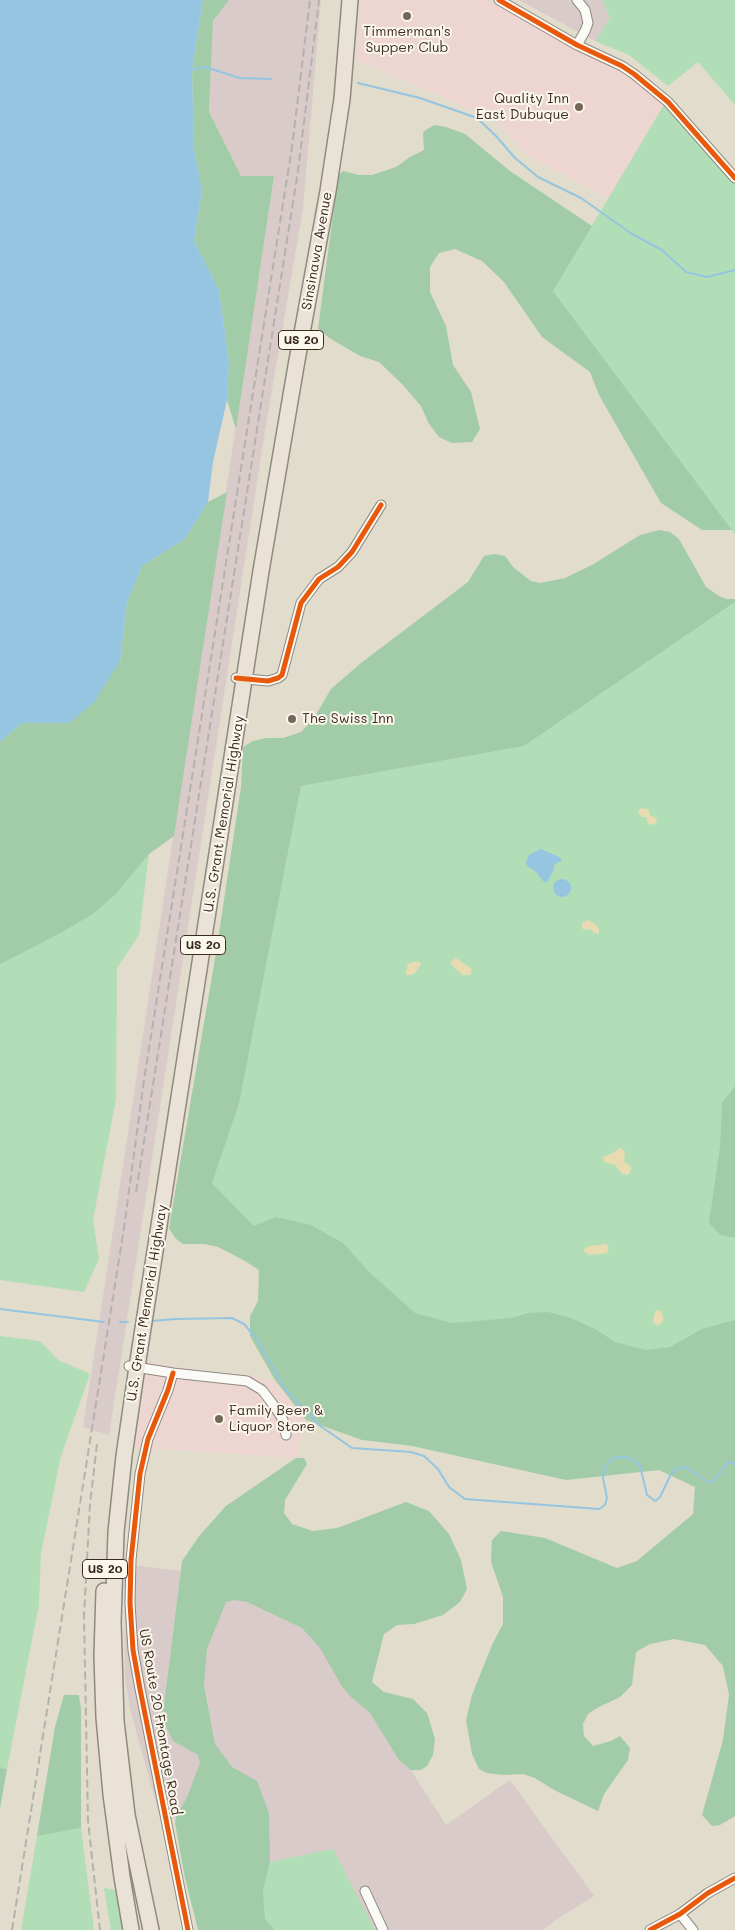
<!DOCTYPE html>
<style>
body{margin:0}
canvas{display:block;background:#e1dccb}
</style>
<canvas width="735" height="1930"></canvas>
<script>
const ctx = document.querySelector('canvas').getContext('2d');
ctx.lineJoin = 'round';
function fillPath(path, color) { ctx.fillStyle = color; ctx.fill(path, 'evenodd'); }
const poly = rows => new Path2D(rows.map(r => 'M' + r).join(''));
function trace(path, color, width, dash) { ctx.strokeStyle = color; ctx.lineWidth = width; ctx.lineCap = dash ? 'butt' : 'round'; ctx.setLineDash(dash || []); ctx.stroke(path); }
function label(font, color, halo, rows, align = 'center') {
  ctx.font = font + ' Mali,sans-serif'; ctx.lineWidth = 4; ctx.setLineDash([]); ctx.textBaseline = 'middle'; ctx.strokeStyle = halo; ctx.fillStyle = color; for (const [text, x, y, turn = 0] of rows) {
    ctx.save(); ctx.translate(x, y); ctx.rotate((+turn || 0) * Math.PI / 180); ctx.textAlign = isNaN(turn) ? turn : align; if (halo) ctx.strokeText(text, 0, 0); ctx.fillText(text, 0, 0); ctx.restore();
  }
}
const built = poly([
 [361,0,488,0,636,81,665,103,609,198,532,158,493,119,356,60],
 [145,1362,275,1380,306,1420,296,1458,132,1447]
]);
const industrial = poly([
 [229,0,321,0,303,208,264,437,109,1435,83,1427,274,177,241,176,209,112,213,21],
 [519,0,602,0,610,18,595,41],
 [124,1564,181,1571,164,1703,173,1736,204,1759,185,1815,161,1821,130,1709,125,1677],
 [237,1588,325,1630,389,1736,446,1825,510,1780,594,1896,557,1919,543,1930,375,1930,332,1850,237,1869,194,1625]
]);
const green = poly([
 [602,0,735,0,735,105,698,62,668,86,629,55,595,41,610,18],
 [665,103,735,182,735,534,553,291],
 [735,602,735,1363,338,1315,212,1183,239,1104,301,786,524,746],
 [149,854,139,935,117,968,116,1099,93,1220,99,1259,84,1292,0,1280,0,964,93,914,116,894],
 [0,1336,40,1341,58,1360,90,1374,61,1456,41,1553,39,1604,7,1769,0,1768],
 [81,1828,94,1930,21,1930,37,1836],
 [333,1849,375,1930,275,1930,265,1919,263,1891,270,1862],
 [104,1888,115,1890,124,1930,111,1930]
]);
const forest = poly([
 [203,0,229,0,213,21,209,112,241,176,274,176,236,429,227,400,229,361,219,290,194,241,202,190,194,149,192,70],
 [434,125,446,127,465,134,510,171,592,226,553,291,732,530,702,530,661,503,599,395,590,372,542,337,504,282,482,261,455,249,439,253,430,267,430,292,446,326,453,365,471,392,480,429,472,442,452,443,439,437,429,424,421,406,403,385,379,362,360,356,331,339,318,329,338,176,343,171,359,175,372,175,396,167,410,157,424,150,423,132],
 [227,492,174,836,149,854,116,894,93,914,53,937,0,964,0,742,22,723,69,723,120,661,127,602,142,566,185,539,208,502],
 [659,530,670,532,679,539,706,587,719,596,726,599,735,599,735,602,524,746,301,786,239,1104,212,1183,254,1226,276,1217,311,1225,343,1243,369,1272,415,1313,452,1323,512,1318,528,1313,548,1312,571,1318,597,1330,615,1342,645,1350,670,1347,702,1329,735,1320,735,1816,720,1825,712,1826,702,1815,723,1740,729,1695,723,1666,705,1645,674,1639,650,1644,636,1652,632,1685,620,1697,597,1708,588,1714,583,1724,584,1736,593,1746,611,1741,620,1736,630,1748,628,1760,604,1794,598,1811,554,1790,535,1778,523,1774,503,1775,487,1773,479,1769,472,1754,466,1720,472,1695,492,1645,503,1624,503,1597,491,1562,492,1540,501,1531,545,1538,617,1568,637,1561,693,1514,695,1487,659,1470,566,1480,412,1446,362,1440,306,1420,275,1380,250,1336,250,1316,258,1301,259,1270,245,1261,218,1247,204,1244,183,1244,175,1238,169,1228,216,953,241,787,243,747,253,741,266,738,283,738,301,732,314,718,331,689,361,663,468,582,484,556,494,554,505,556,514,568,531,581,540,583,565,578,592,565,640,535],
 [735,1086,735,1238,721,1235,709,1223,720,1147,722,1103],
 [296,1458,304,1458,307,1464,285,1500,284,1513,292,1524,313,1531,337,1528,406,1502,429,1511,449,1534,461,1560,467,1589,460,1602,443,1615,414,1624,397,1625,384,1634,372,1682,384,1692,413,1699,427,1713,435,1739,433,1755,427,1766,421,1770,411,1770,399,1760,370,1713,350,1696,341,1685,320,1648,302,1628,247,1602,234,1600,226,1602,207,1649,204,1685,215,1744,232,1767,257,1781,269,1813,270,1862,263,1891,265,1919,275,1930,198,1930,185,1878,175,1823,176,1817,187,1797,200,1763,198,1755,173,1741,164,1723,163,1712,182,1561,200,1535,226,1506],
 [64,1695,79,1695,81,1709,81,1828,37,1836,55,1727],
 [0,1768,7,1769,0,1809]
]);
const sand = poly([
 [641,808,648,809,650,815,657,819,656,823,651,825,648,824,646,817,642,817,639,814,638,811],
 [587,920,596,924,599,930,599,934,594,933,591,929,584,930,582,928,582,923],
 [456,958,472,969,470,975,462,975,451,964,452,961],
 [419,962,421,964,416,972,412,975,405,975,408,964,413,962],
 [619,1148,623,1149,625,1153,624,1161,632,1168,628,1175,622,1174,615,1165,604,1162,603,1157,615,1152],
 [606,1244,609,1248,607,1253,589,1255,584,1251,585,1248,589,1246],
 [657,1310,661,1311,663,1317,663,1321,659,1325,656,1325,653,1322,655,1312]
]);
const water = poly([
 [0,0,203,0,192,70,194,149,202,190,194,241,219,290,229,361,227,400,213,462,208,502,185,539,142,566,127,602,120,661,94,702,69,723,22,723,0,742],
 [541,849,561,858,562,860,554,865,554,869,547,882,544,882,536,872,527,866,526,862,529,855],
 '553 888a9 9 0 1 1 18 0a9 9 0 1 1-18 0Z'
]);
const stream = poly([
 [192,70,205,67,240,78,271,79],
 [358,83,420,98,477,118,496,136,515,158,538,177,581,198,632,234,662,250,686,272,707,277,735,270],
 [0,1309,104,1322],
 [151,1321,176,1319,232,1318,244,1324,256,1338,285,1389,319,1425,352,1448,411,1452,424,1456,438,1469,449,1487,465,1499,599,1509,605,1505,607,1498,603,1478,605,1466,613,1458,624,1457,632,1459,640,1466,647,1495,655,1501,660,1497,671,1474,678,1468,685,1467,708,1482,713,1482,728,1462,735,1464],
 [120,1322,128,1322]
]);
const street = poly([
 [499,0,577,45,622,66,634,74,668,102,735,178],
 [577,45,585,31,588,23,585,10,577,0],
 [236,678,268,681,278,678,282,675,301,603,319,579,338,567,352,552,381,505],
 [129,1366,173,1373,247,1381,262,1390,275,1407,283,1420,286,1435],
 [173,1373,168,1390,148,1439,140,1474,131,1560,130,1603,133,1650,140,1689,188,1930],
 [365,1891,383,1930],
 [680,1914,693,1930],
 [650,1930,680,1914,708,1893,735,1878]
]);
const highway = poly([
 [104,1591,102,1656,104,1717,111,1794,122,1877,131,1930],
 [151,1930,127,1815,116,1721,113,1622,116,1532,124,1456,137,1367,261,571,296,366,328,191,342,99,350,0]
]);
const rail = poly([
 [136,1192,298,171,319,0],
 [97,1444,90,1504,84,1616,88,1821,100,1930],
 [12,1930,124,1228,144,1080,292,147,310,0]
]);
const cycleway = poly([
 [499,0,577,45,622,66,634,74,668,102,735,178],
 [236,678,268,681,278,678,282,675,301,603,319,579,338,567,352,552,381,505],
 [173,1373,168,1390,148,1439,140,1474,131,1560,130,1603,133,1650,140,1689,188,1930],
 [650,1930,680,1914,708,1893,735,1878]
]);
const markers = [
 [407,16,5,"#75685b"],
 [579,107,5,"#75685b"],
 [292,719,5,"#75685b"],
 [219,1419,5,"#75685b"]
];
const shields = [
 [301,340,45],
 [203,945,45],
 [105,1569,45]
];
const shieldNames = [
 ["US 20",301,340],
 ["US 20",203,945],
 ["US 20",105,1569]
];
const poiNames = [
 ["Timmerman's",407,32,"center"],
 ["Supper Club",407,48,"center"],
 ["Quality Inn",569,99,"right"],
 ["East Dubuque",569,115,"right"],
 ["The Swiss Inn",302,719],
 ["Family Beer &",229,1411],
 ["Liquor Store",229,1427]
];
const streetNames = [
 ["Sinsinawa Avenue",317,251,-80],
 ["U.S. Grant Memorial Highway",224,814,-81],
 ["U.S. Grant Memorial Highway",147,1303,-81],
 ["US Route 20 Frontage Road",160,1722,80]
];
fillPath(built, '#edd5d2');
fillPath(industrial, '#d8cbca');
fillPath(green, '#b1deb6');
fillPath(forest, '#a2cca7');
fillPath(sand, '#e8dbb2');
fillPath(water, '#95c5e1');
trace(stream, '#95c5e1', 2);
trace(street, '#8e8a7f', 11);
trace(highway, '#8e8a7f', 18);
trace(street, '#fafaf7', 9);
trace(highway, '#eae2d6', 15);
trace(rail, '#b5b2ae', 2, [8, 4]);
trace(cycleway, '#e8590c', 5);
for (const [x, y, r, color] of markers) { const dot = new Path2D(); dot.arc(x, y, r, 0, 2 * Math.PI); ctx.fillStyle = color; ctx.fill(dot); trace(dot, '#fbf7ec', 2); }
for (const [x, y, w] of shields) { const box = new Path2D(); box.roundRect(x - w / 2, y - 9.5, w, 19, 4); ctx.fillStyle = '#fbf7ec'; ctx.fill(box); trace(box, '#3b2a1e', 1); }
label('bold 12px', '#3b2a1e', null, shieldNames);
label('14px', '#3b2a1e', '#fbf7ec', poiNames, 'left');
label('14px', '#3b2a1e', '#fbf7ec', streetNames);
</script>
